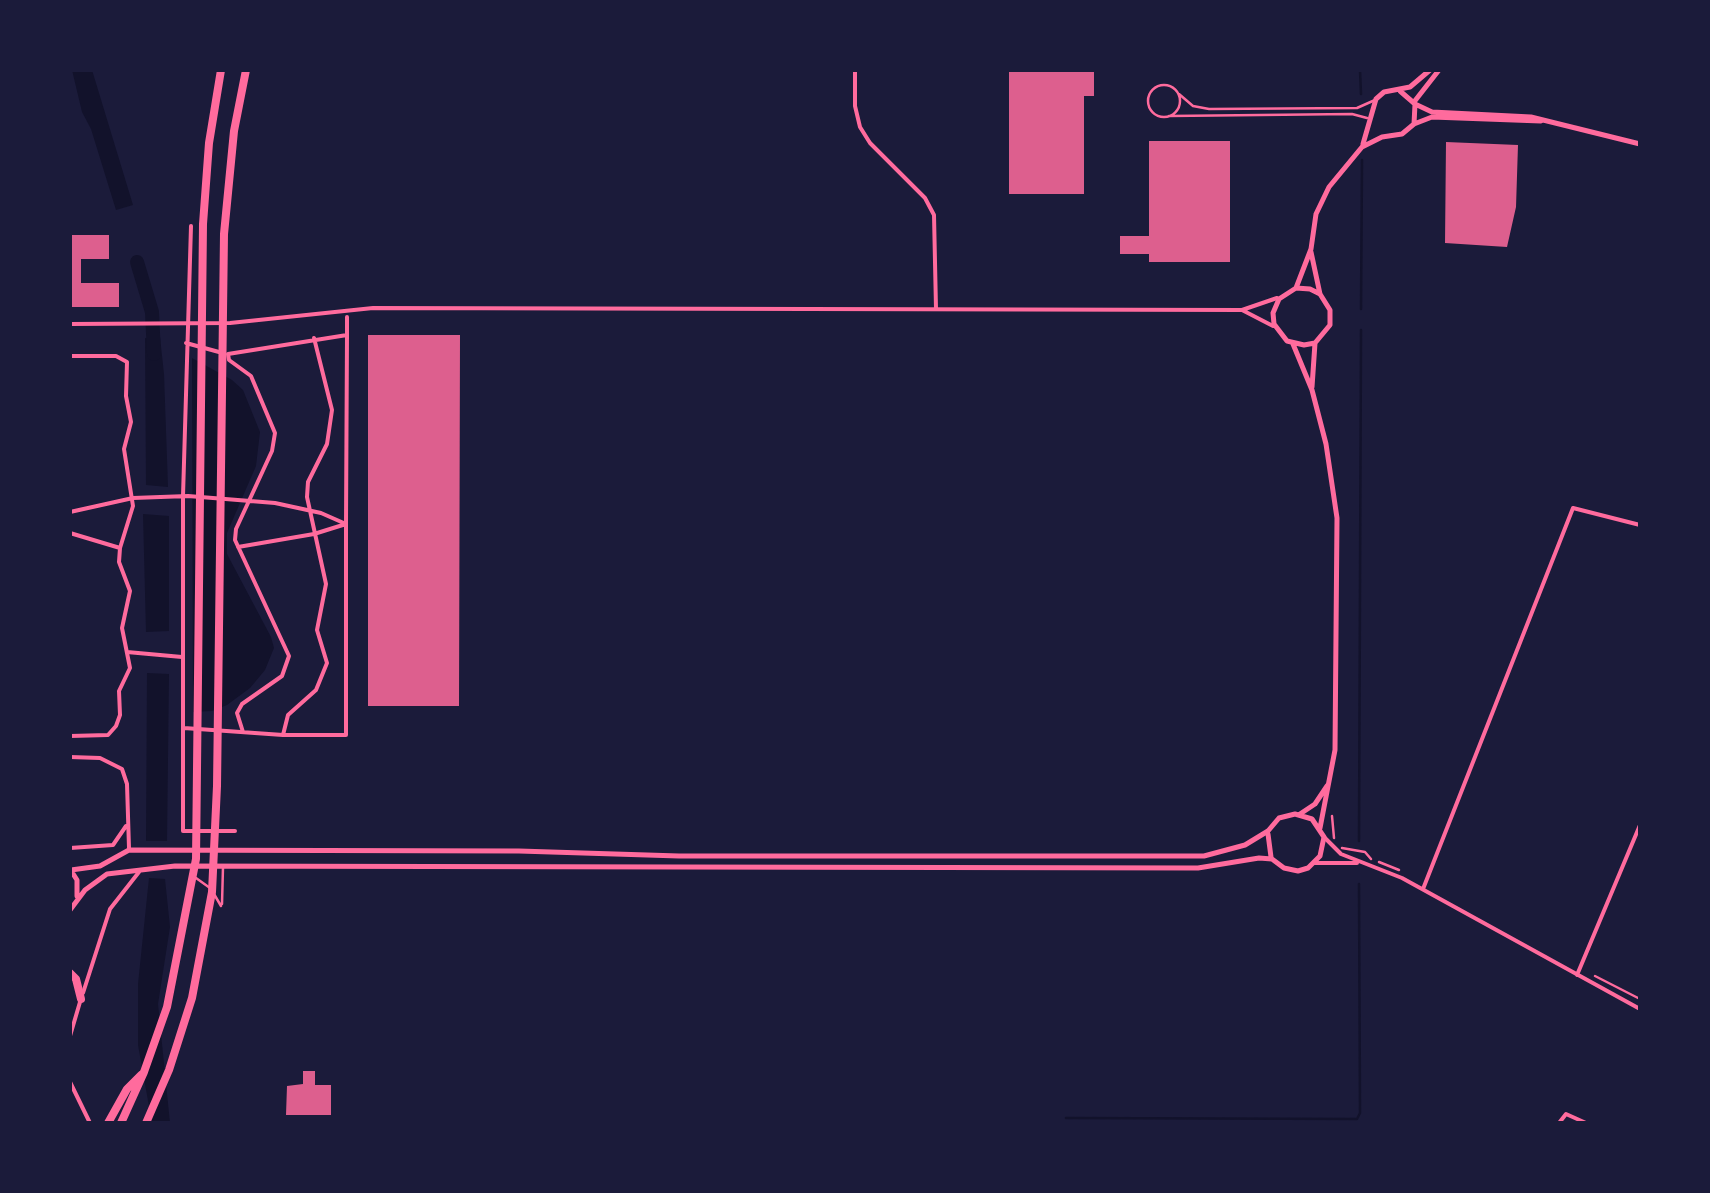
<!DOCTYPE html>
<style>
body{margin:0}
#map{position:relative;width:1710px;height:1193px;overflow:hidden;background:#1b1b3a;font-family:"Fira Sans",sans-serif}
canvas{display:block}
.frame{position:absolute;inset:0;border:72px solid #1b1b3a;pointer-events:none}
</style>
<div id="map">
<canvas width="1710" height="1193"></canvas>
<div class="frame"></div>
</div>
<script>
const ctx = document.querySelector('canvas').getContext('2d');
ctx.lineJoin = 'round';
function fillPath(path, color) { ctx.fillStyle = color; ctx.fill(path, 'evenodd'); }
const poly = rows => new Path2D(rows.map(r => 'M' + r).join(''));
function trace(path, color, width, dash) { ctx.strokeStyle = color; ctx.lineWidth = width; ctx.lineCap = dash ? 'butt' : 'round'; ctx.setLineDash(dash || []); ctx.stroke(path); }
const water = poly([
 [72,70,92,70,133,205,116,210,91,129,82,112],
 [160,337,164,374,168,487,146,485,145,338],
 [192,358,232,380,243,390,260,432,256,466,227,533,227,554,271,637,274,648,265,670,250,688,227,705,212,711,193,712],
 [143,514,169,516,169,631,146,632],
 [147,673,169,674,167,841,146,841],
 [149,878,165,879,170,927,158,1004,170,1123,152,1123,138,1045,138,984]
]);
const stream = poly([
 [1360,70,1361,94],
 [1361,309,1362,160],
 [1359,841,1361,330],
 [1066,1118,1357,1119,1360,1113,1359,884]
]);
const river = poly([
 [137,262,152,312,154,354]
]);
const building = poly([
 [1009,70,1094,70,1094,96,1084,96,1084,194,1009,194],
 [1149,141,1230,141,1230,262,1149,262,1149,254,1120,254,1120,236,1149,236],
 [1446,142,1518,145,1516,207,1507,247,1445,243],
 [70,235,109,235,109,259,81,259,81,283,119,283,119,307,70,307],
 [368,335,460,335,459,706,368,706],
 [303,1071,315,1071,315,1085,331,1085,331,1115,286,1115,287,1086,303,1084]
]);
const path = poly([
 [1332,816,1334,838],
 [1342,848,1365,852,1371,859],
 [1379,862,1399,870],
 [1595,976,1640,999]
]);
const service = poly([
 '1148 101a16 16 0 1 1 32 0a16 16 0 1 1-32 0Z',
 [1179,94,1193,106,1209,109,1357,108,1375,100],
 [1169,116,1352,114,1367,118],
 [196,878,210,888],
 [214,894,221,906],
 [222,904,223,867]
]);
const pedestrian = poly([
 [191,226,183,496,183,831,235,831],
 [186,343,219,352],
 [70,356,116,356,127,362,126,396,131,422,124,449,133,506,120,548,119,562,130,591,122,628,130,668,119,691,120,715,116,726,108,735,70,736],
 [70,512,133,498,188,496,275,503,321,513,346,524,346,735,283,735,184,728],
 [70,533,120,548],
 [238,547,314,534,346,524,347,335],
 [127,652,182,657],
 [243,732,237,713,242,704,282,676,289,656,235,540,236,529,272,451,275,433,251,376,229,360,228,354,347,335,347,317],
 [283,735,288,715,316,690,327,663,317,630,326,584,307,497,308,482,327,444,332,410,314,338]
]);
const minor = poly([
 [855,70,855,106,860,127,870,143,925,198,934,215,936,309],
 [1242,310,1273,326],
 [70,324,230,323,373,308,1242,310,1277,298],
 [70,757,100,758,122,769,127,784,129,848],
 [1324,837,1341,854,1402,878,1640,1009],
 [70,848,113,845,126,826],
 [1314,863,1357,863],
 [1423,889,1573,508,1640,525],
 [1577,975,1640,825],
 [83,993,110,909,139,872],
 [70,1036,80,1002],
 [70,1082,90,1123],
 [1559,1123,1566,1114,1586,1123]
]);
const tertiary = poly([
 [1414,102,1439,70],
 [1415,104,1432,112,1531,117,1640,144],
 [1414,124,1432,117,1541,121],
 [1363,144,1376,99,1384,92,1410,87,1430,70],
 [1311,252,1320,294,1330,310,1330,325,1315,343,1304,345,1287,341,1274,324,1273,313,1279,299,1296,288,1310,289,1320,294],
 [1296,288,1311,249,1316,214,1329,187,1362,147,1382,137,1402,134,1414,124,1415,104,1400,91],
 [1293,344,1312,390,1326,444,1337,518,1335,750,1320,828],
 [1312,387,1315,343],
 [1300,814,1315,804,1327,786],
 [1268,834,1271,857],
 [70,869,77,880,77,896],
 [70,910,85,890,107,874,175,866,1198,868,1259,858,1272,859,1284,868,1298,871,1308,868,1320,856,1324,837,1312,819,1295,814,1279,818,1268,831,1245,845,1204,856,679,856,519,851,129,850,100,866,71,870]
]);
const motorway = poly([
 [70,973,76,979,81,999],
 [108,1123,127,1089,141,1075],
 [121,1123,144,1072,167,1007,196,859,203,224,209,143,221,70],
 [146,1123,169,1070,192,998,212,892,217,786,224,234,234,131,246,70]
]);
fillPath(water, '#12122b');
trace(stream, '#12122b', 2.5);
trace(river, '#12122b', 14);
fillPath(building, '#dd5f8e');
trace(path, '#ff6b9d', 2.5);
trace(service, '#ff6b9d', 2.5);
trace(pedestrian, '#ff6b9d', 4);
trace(minor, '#ff6b9d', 4);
trace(tertiary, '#ff6b9d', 5);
trace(motorway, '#ff6b9d', 8);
</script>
